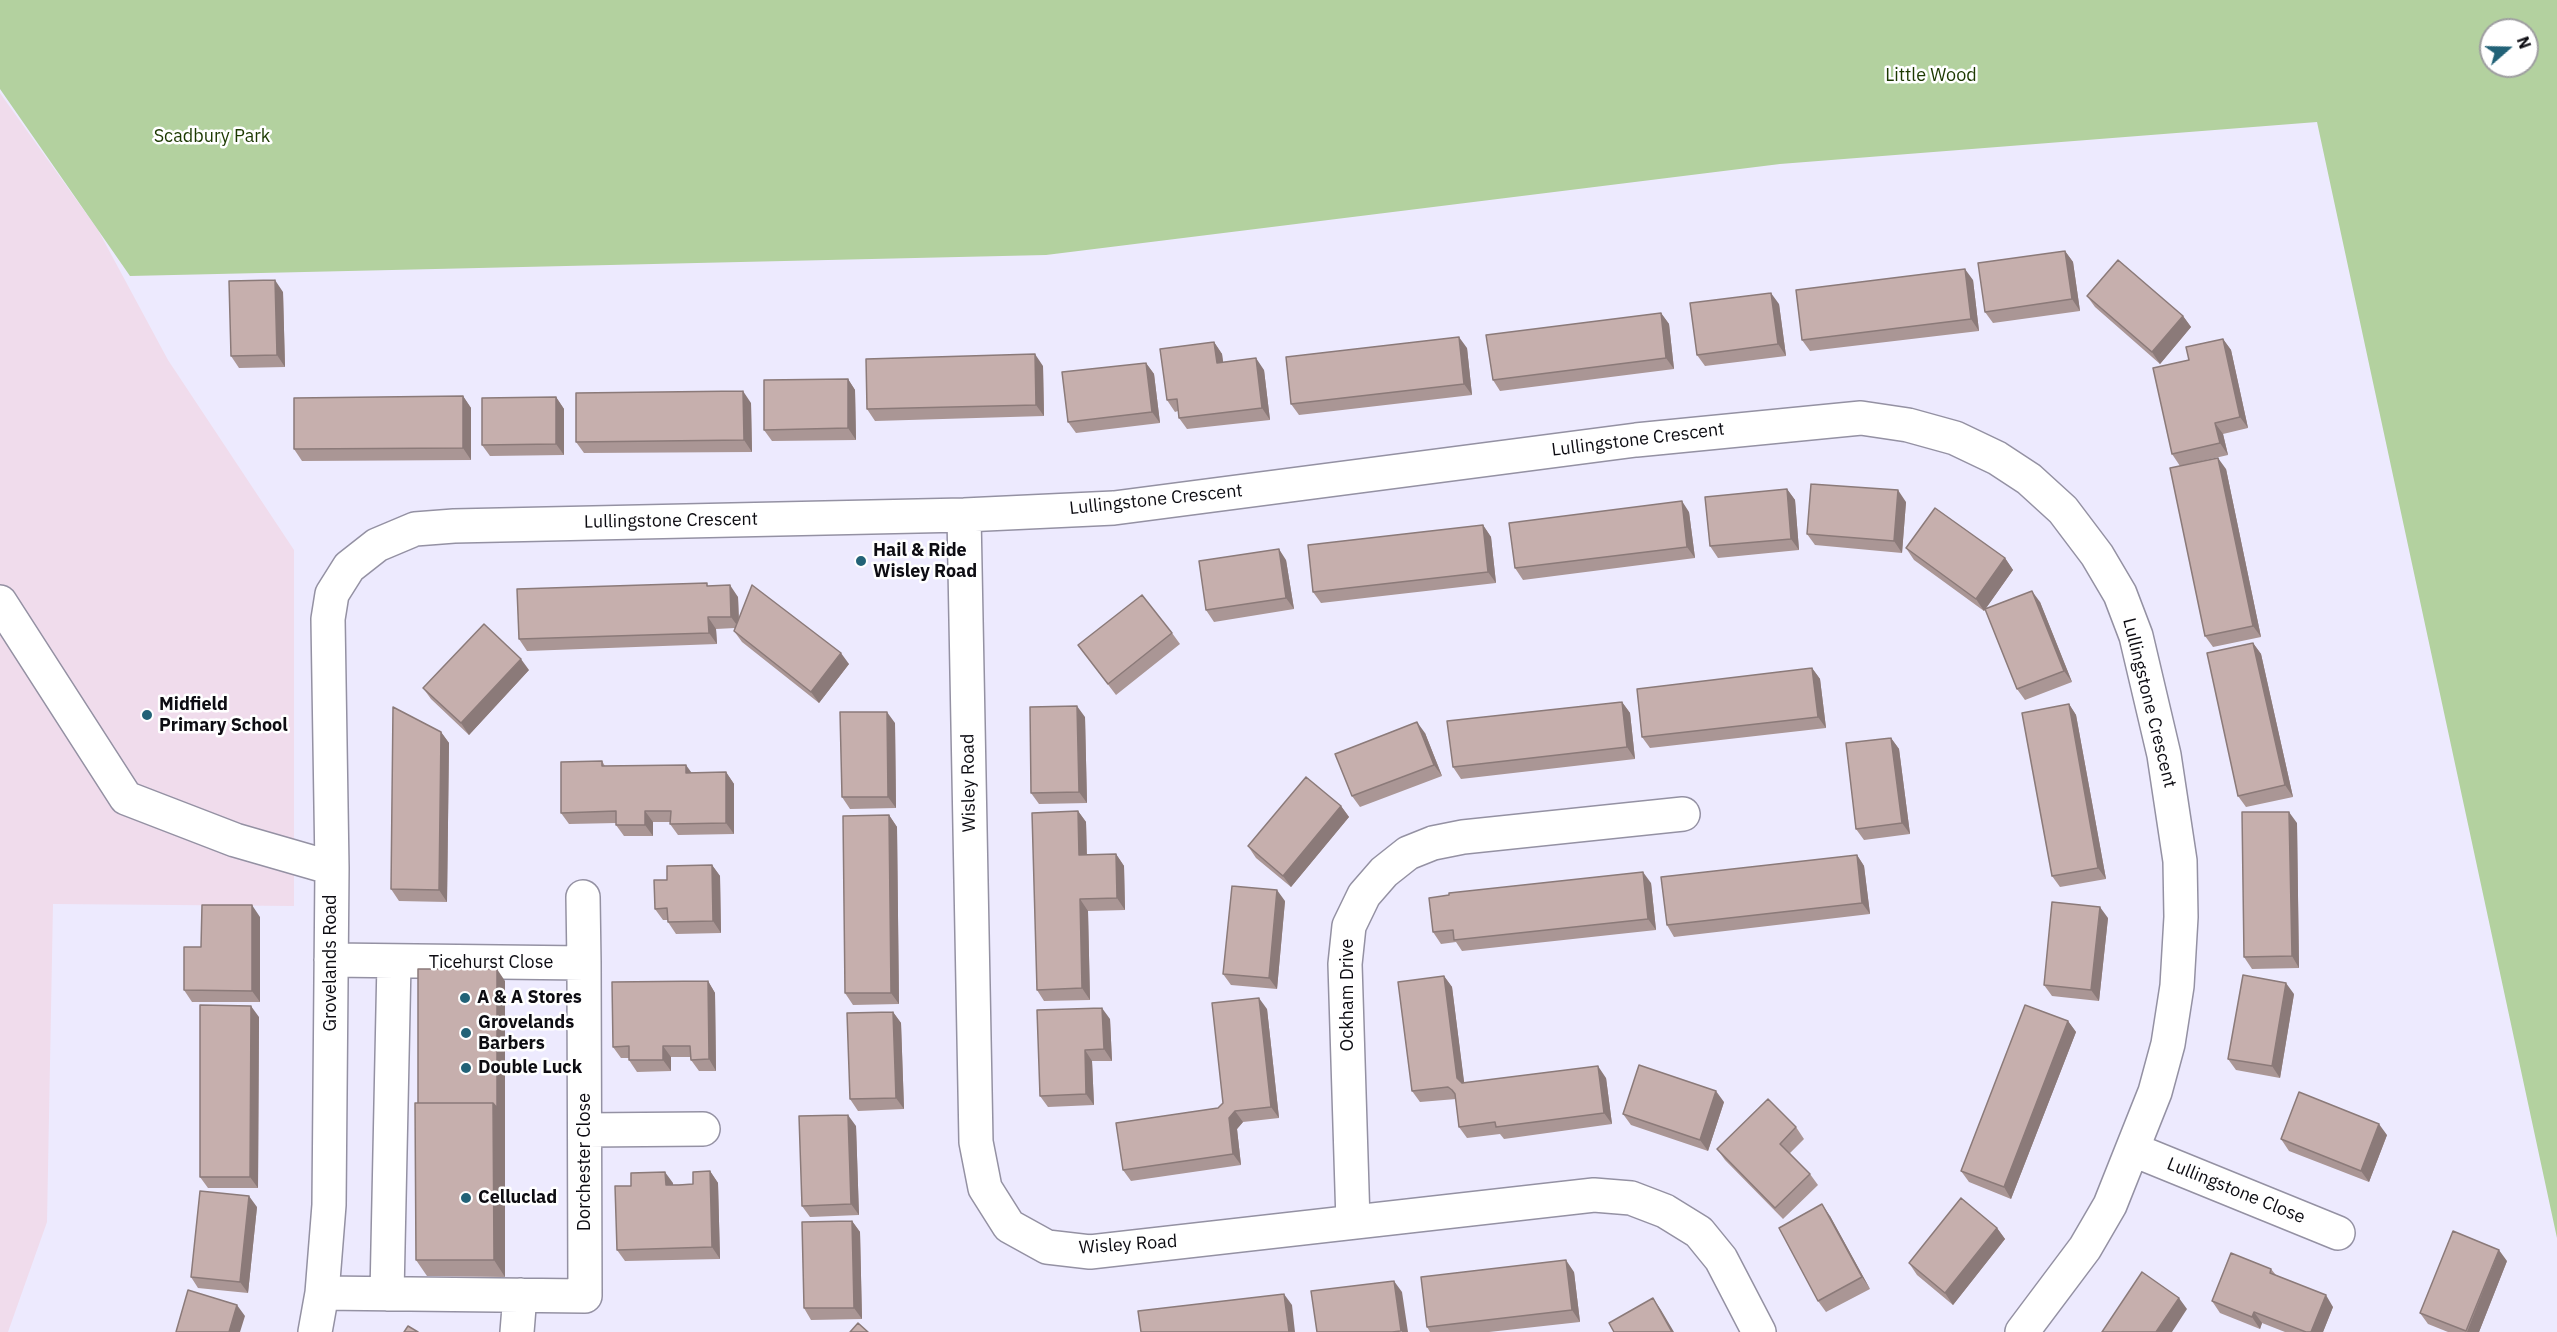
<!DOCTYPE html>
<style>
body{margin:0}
#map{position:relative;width:2557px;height:1332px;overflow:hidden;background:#edeafe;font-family:"IBM Plex Sans",sans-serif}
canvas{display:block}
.north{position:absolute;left:2479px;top:18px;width:60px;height:60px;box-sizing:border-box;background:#fff;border:2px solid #9e9ea0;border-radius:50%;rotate:70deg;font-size:16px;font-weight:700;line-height:24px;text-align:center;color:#0d0c12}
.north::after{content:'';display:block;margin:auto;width:21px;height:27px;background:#226277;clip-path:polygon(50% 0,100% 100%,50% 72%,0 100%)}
</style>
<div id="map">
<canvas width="2557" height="1332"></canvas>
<div class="north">N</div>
</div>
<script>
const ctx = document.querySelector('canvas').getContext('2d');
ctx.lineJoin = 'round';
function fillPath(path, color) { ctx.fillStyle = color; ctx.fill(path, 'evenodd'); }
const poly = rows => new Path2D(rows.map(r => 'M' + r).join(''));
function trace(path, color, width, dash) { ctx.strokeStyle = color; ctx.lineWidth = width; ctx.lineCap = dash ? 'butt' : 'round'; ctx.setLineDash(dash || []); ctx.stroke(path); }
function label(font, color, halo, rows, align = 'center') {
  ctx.font = font + ' "IBM Plex Sans",sans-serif'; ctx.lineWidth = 5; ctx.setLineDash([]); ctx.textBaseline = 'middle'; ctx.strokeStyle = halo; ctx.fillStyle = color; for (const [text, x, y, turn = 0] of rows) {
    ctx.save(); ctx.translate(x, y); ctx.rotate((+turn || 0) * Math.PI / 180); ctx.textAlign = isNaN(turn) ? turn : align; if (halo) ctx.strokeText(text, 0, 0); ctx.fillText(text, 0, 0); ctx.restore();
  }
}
const education = poly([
 [0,93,98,230,168,360,294,550,294,906,53,904,47,1222,8,1332,0,1332]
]);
const green = poly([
 [0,0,2557,0,2557,1238,2317,122,1780,164,1046,255,130,276,0,89],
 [2491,30,2527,30,2527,66,2491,66]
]);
const minor = poly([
 [964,515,976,1142,985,1188,1009,1226,1047,1247,1090,1252,1594,1195,1631,1198,1665,1211,1699,1232,1721,1259,1759,1332],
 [0,602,126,798,235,840,332,868],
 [331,960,584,963,583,897],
 [585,1130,703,1129],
 [2134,1150,2338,1233],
 [1353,1222,1345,964,1349,926,1364,895,1384,872,1408,853,1433,843,1463,837,1683,814],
 [322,1293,585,1296,584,963],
 [387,1294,394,962],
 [315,1332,322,1293,329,1205,332,868,328,619,332,594,349,567,377,545,415,529,454,526,964,515,1114,508,1636,440,1861,418,1908,425,1955,438,1997,458,2029,479,2063,510,2097,555,2120,594,2136,636,2164,755,2180,861,2181,917,2177,986,2168,1044,2155,1092,2110,1205,2085,1248,2022,1332],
 [517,1332,520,1295]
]);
const wall = poly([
 [2065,251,2073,262,2080,311,1993,323,1985,312],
 [1973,280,1979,331,1810,351,1802,340],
 [283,292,285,367,239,368,231,356],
 [2087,296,2183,316,2191,327,2160,364,2095,307],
 [1779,304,1786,356,1705,366,1697,355],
 [1661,313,1669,324,1674,369,1500,391,1493,380],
 [2223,339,2231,350,2248,428,2223,434,2228,455,2180,466,2172,454,2189,360],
 [1214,342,1222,354,1223,363,1264,370,1270,420,1187,429,1179,418,1178,411,1175,412,1167,400],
 [1467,348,1472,395,1299,415,1291,404],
 [1146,363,1154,374,1160,423,1076,433,1068,422],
 [1043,366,1044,416,875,421,867,409],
 [848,379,855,390,856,440,772,441,764,430],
 [463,396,471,408,471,460,302,461,294,449],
 [556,397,564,409,564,455,490,456,482,445],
 [751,403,752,452,584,453,576,442],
 [2226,469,2261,637,2213,647,2205,636],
 [1787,489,1795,500,1799,550,1718,558,1710,546],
 [1906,502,1902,553,1815,545,1807,534],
 [1689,512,1695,558,1523,580,1515,568],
 [1483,525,1491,537,1496,583,1321,603,1313,592],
 [1906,548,2005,558,2013,570,1984,611,1914,560],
 [1286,560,1294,609,1214,622,1206,610],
 [709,586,738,597,739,618,849,664,819,703,742,642,734,631,735,628,716,629,717,644,527,651,519,639],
 [2040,602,2072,682,2025,700,2017,689],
 [1172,633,1180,644,1116,695,1078,645],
 [2253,643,2261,654,2293,797,2246,807,2238,796],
 [1812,668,1820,679,1826,728,1650,748,1642,737],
 [529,670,469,735,431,699,423,688],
 [1622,702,1630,713,1635,759,1461,779,1453,767],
 [2069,704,2076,715,2106,879,2060,887,2052,876],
 [1085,717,1087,803,1039,804,1031,793],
 [895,723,896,808,850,809,842,797],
 [441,732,449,743,447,902,399,901,391,889],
 [1425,733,1442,776,1360,807,1352,796],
 [1891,738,1899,749,1910,834,1864,840,1856,829],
 [602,761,605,766,691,773,726,772,734,784,734,834,678,835,670,824,670,822,653,822,653,836,624,836,616,825,616,823,569,824,561,813],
 [1341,806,1349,817,1291,887,1256,858,1248,846],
 [1078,811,1086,822,1087,855,1116,854,1124,866,1125,910,1088,911,1090,1000,1044,1001,1037,990],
 [889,815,897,827,899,1004,853,1005,845,993],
 [2297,823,2299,968,2252,969,2244,957],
 [1857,855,1864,866,1870,914,1674,937,1667,925],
 [712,865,720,876,721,933,676,934,668,922,668,920,663,920,655,909,667,880],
 [1651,883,1656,930,1462,951,1456,942,1441,944,1433,932],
 [1285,901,1277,989,1231,985,1223,974],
 [260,917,260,1002,192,1002,184,990,201,947],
 [2108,918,2099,1001,2052,996,2044,985],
 [1444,976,1452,987,1464,1083,1606,1078,1612,1124,1504,1139,1500,1134,1467,1138,1459,1127,1456,1099,1420,1102,1412,1091],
 [505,981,505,1277,427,1276,416,1260],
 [708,981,715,993,716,1071,699,1071,691,1060,690,1057,671,1057,671,1071,637,1072,629,1060,629,1058,621,1058,613,1047],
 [2294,994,2280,1078,2236,1070,2228,1059],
 [1267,1009,1279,1118,1243,1122,1237,1129,1241,1165,1131,1181,1123,1170,1218,1108,1223,1103],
 [893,1012,901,1023,904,1109,858,1111,850,1099],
 [259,1017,258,1188,208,1188,200,1177],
 [1110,1019,1112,1061,1092,1061,1094,1105,1048,1107,1040,1096],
 [2068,1021,2076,1032,2011,1199,1969,1182,1961,1171],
 [1724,1102,1708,1151,1631,1125,1623,1114],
 [856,1126,859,1215,810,1217,802,1206],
 [1796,1127,1804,1139,1790,1153,1810,1174,1818,1185,1783,1219,1725,1160,1717,1149],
 [2387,1135,2369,1182,2289,1151,2281,1139],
 [710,1171,718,1183,720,1259,625,1261,617,1250,631,1186,673,1183,673,1185,693,1184],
 [257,1207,248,1293,198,1288,191,1277],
 [1830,1216,1870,1289,1826,1312,1818,1301],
 [852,1221,860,1232,862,1319,811,1320,804,1308],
 [1997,1228,2005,1239,1953,1305,1917,1275,1909,1263],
 [2507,1261,2479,1332,2448,1332,2428,1324,2420,1313],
 [2271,1269,2276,1275,2333,1307,2323,1332,2285,1332,2262,1323,2260,1329,2220,1313,2212,1301],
 [1574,1272,1580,1322,1489,1332,1430,1332,1427,1327]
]);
const shadedWall = poly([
 [2065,251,2073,262,2080,311,2072,299],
 [1965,269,1973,280,1979,331,1971,319],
 [275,280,283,292,285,367,277,355],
 [1771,293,1779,304,1786,356,1778,344],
 [1661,313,1669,324,1674,369,1666,358],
 [2183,316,2191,327,2160,364,2152,352],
 [1459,337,1467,348,1472,395,1464,384],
 [2223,339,2231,350,2248,428,2240,417],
 [1214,342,1222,354,1225,375,1217,363],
 [1035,354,1043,366,1044,416,1036,405],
 [1256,358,1264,370,1270,420,1262,408],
 [1146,363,1154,374,1160,423,1152,412],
 [848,379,855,390,856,440,848,428],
 [743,391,751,403,752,452,744,440],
 [463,396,471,408,471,460,463,448],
 [556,397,564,409,564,455,556,444],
 [2215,423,2223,434,2228,455,2220,443],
 [2218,458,2226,469,2261,637,2253,626],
 [1787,489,1795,500,1799,550,1791,539],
 [1898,490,1906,502,1902,553,1894,541],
 [1682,501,1689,512,1695,558,1687,547],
 [1483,525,1491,537,1496,583,1488,572],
 [1279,549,1286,560,1294,609,1286,598],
 [2005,558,2013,570,1984,611,1976,599],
 [730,585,738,597,739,628,731,617],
 [2032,591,2040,602,2072,682,2064,671],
 [708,617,716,629,717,644,709,633],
 [2253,643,2261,654,2293,797,2285,785],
 [841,653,849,664,819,703,811,692],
 [521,659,529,670,469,735,461,723],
 [1812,668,1820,679,1826,728,1818,717],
 [1622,702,1630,713,1635,759,1627,747],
 [2069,704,2076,715,2106,879,2098,868],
 [1077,706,1085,717,1087,803,1079,792],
 [887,712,895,723,896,808,888,797],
 [1417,722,1425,733,1442,776,1434,765],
 [441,732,449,743,447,902,439,890],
 [1891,738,1899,749,1910,834,1902,823],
 [686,765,694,776,686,773],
 [726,772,734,784,734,834,726,823],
 [1341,806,1349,817,1291,887,1283,876],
 [645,811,653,822,653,836,645,825],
 [1078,811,1086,822,1087,867,1079,855],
 [2289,812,2297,823,2299,968,2292,956],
 [889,815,897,827,899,1004,891,993],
 [1116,854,1124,866,1125,910,1117,898],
 [1857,855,1864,866,1870,914,1862,903],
 [712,865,720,876,721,933,713,921],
 [1643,872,1651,883,1656,930,1648,919],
 [1277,890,1285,901,1277,989,1269,978],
 [1080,899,1088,911,1090,1000,1082,988],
 [252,905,260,917,260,1002,252,991],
 [2100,907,2108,918,2099,1001,2091,990],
 [497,969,505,981,505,1277,494,1260,493,1103],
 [1444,976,1452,987,1465,1089,1457,1078],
 [708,981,715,993,716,1071,709,1059],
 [2286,983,2294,994,2280,1078,2272,1066],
 [1259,998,1267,1009,1279,1118,1271,1107],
 [251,1006,259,1017,258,1188,250,1177],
 [1102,1008,1110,1019,1112,1061,1104,1049],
 [893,1012,901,1023,904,1109,896,1098],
 [2068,1021,2076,1032,2011,1199,2004,1187],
 [663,1046,671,1057,671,1071,663,1060],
 [1085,1050,1092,1061,1094,1105,1086,1094],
 [1598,1066,1606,1078,1612,1124,1604,1113],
 [1716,1091,1724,1102,1708,1151,1700,1140],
 [1235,1111,1243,1122,1237,1129,1241,1165,1233,1154,1229,1118],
 [848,1115,856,1126,859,1215,851,1204],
 [2379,1124,2387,1135,2369,1182,2361,1171],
 [710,1171,718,1183,720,1259,712,1247],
 [665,1172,673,1183,674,1196,666,1185],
 [249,1196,257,1207,248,1293,240,1282],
 [1822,1204,1830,1216,1870,1289,1862,1277],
 [852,1221,860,1232,862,1319,854,1308],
 [1997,1228,2005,1239,1953,1305,1945,1293],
 [2499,1250,2507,1261,2479,1332,2467,1332],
 [1566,1260,1574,1272,1580,1322,1572,1310],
 [1394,1281,1402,1292,1408,1332,1402,1332,1401,1331],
 [1284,1294,1292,1305,1295,1332,1289,1332],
 [2326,1295,2333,1307,2323,1332,2311,1332],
 [1653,1298,1661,1310,1674,1332,1672,1332],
 [2179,1298,2187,1309,2172,1332,2156,1332],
 [237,1305,245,1316,240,1332,229,1332],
 [2254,1312,2262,1323,2260,1329,2252,1317]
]);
const building = poly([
 [2065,251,2072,299,1985,312,1978,263,2065,251],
 [2118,260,2183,316,2152,352,2087,296,2118,260],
 [1965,269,1971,319,1802,340,1796,290,1965,269],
 [275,280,277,355,231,356,229,281,275,280],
 [1771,293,1778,344,1697,355,1690,303,1771,293],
 [1661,313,1666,358,1493,380,1486,335,1661,313],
 [1459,337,1464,384,1291,404,1286,357,1459,337],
 [2223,339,2240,417,2215,423,2220,443,2172,454,2153,368,2189,360,2186,347,2223,339],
 [1214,342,1217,363,1256,358,1262,408,1179,418,1177,399,1167,400,1160,349,1214,342],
 [1035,354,1036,405,867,409,866,359,1035,354],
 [1146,363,1152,412,1068,422,1062,372,1146,363],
 [848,379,848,428,764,430,764,380,848,379],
 [743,391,744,440,576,442,576,393,743,391],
 [463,396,463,448,294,449,294,398,463,396],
 [556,397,556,444,482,445,482,398,556,397],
 [2218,458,2253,626,2205,636,2170,468,2218,458],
 [1811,484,1898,490,1894,541,1807,534,1811,484],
 [1787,489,1791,539,1710,546,1705,497,1787,489],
 [1682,501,1687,547,1515,568,1509,523,1682,501],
 [1935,508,2005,558,1976,599,1906,548,1935,508],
 [1483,525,1488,572,1313,592,1308,545,1483,525],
 [1279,549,1286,598,1206,610,1199,561,1279,549],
 [707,583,707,586,730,585,731,617,708,617,709,633,519,639,517,589,707,583],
 [752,585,841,653,811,692,734,631,752,585],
 [2032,591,2064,671,2017,689,1985,609,2032,591],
 [1142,595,1172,633,1108,684,1078,645,1142,595],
 [484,624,521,659,461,723,423,688,484,624],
 [2253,643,2285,785,2238,796,2207,653,2253,643],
 [1812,668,1818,717,1642,737,1637,689,1812,668],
 [1622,702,1627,747,1453,767,1447,721,1622,702],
 [2069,704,2098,868,2052,876,2022,713,2069,704],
 [1077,706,1079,792,1031,793,1030,707,1077,706],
 [393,707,441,732,439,890,391,889,393,707],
 [840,712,887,712,888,797,842,797,840,712],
 [1417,722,1434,765,1352,796,1335,754,1417,722],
 [1891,738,1902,823,1856,829,1846,743,1891,738],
 [602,761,602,766,686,765,686,773,726,772,726,823,670,824,671,811,645,811,645,825,616,825,616,811,561,813,561,762,602,761],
 [1306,777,1341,806,1283,876,1248,846,1306,777],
 [1078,811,1079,855,1116,854,1117,898,1080,899,1082,988,1037,990,1032,813,1078,811],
 [2242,812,2289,812,2292,956,2244,957,2242,812],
 [889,815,891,993,845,993,843,816,889,815],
 [1857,855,1862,903,1667,925,1661,877,1857,855],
 [712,865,713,921,668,922,667,908,655,909,654,880,667,880,667,866,712,865],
 [1643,872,1648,919,1454,940,1453,930,1433,932,1429,898,1449,895,1449,893,1643,872],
 [1232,886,1277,890,1269,978,1223,974,1232,886],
 [2052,902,2100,907,2091,990,2044,985,2052,902],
 [202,905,252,905,252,991,184,990,184,947,201,947,202,905],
 [418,969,497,969,497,1108,493,1103,418,1103,418,969],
 [2243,975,2286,983,2272,1066,2228,1059,2243,975],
 [1444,976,1457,1078,1462,1083,1598,1066,1604,1113,1496,1127,1495,1122,1459,1127,1455,1094,1452,1090,1448,1087,1412,1091,1398,982,1444,976],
 [708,981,709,1059,691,1060,690,1046,663,1046,663,1060,629,1060,629,1046,613,1047,612,982,708,981],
 [1259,998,1271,1107,1235,1111,1229,1118,1233,1154,1123,1170,1116,1123,1218,1108,1223,1103,1212,1003,1259,998],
 [200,1005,251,1006,250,1177,200,1177,200,1005],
 [2025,1005,2068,1021,2004,1187,1961,1171,2025,1005],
 [1102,1008,1104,1049,1085,1050,1086,1094,1040,1096,1037,1010,1102,1008],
 [893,1012,896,1098,850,1099,847,1013,893,1012],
 [1639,1065,1716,1091,1700,1140,1623,1114,1639,1065],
 [2299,1092,2379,1124,2361,1171,2281,1139,2299,1092],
 [1768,1099,1796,1127,1780,1144,1810,1174,1775,1208,1717,1149,1768,1099],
 [415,1103,493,1103,494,1260,416,1260,415,1103],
 [848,1115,851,1204,802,1206,799,1116,848,1115],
 [710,1171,712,1247,617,1250,615,1186,631,1186,631,1173,665,1172,666,1185,679,1185,693,1184,693,1172,710,1171],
 [200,1191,249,1196,240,1282,191,1277,200,1191],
 [1961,1198,1997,1228,1945,1293,1909,1263,1961,1198],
 [1822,1204,1862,1277,1818,1301,1779,1228,1822,1204],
 [852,1221,854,1308,804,1308,802,1222,852,1221],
 [2453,1231,2499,1250,2466,1331,2420,1313,2453,1231],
 [2231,1253,2271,1269,2270,1273,2326,1295,2311,1332,2306,1332,2254,1312,2252,1317,2212,1301,2231,1253],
 [1566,1260,1572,1310,1427,1327,1421,1277,1566,1260],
 [2142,1272,2179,1298,2156,1332,2102,1332,2142,1272],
 [1394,1281,1401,1331,1392,1332,1317,1332,1311,1291,1394,1281],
 [188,1290,237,1305,229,1332,176,1332,188,1290],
 [1284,1294,1289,1332,1141,1332,1138,1311,1284,1294],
 [1653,1298,1672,1332,1614,1332,1609,1323,1653,1298],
 [858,1323,868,1332,850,1332,858,1323],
 [408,1326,418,1332,404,1332,408,1326]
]);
const markers = [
 [861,561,6,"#226277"],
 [147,715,6,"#226277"],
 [465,998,6,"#226277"],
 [466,1033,6,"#226277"],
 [466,1068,6,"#226277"],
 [466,1198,6,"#226277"]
];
const parkNames = [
 ["Little Wood",1931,76],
 ["Scadbury Park",212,137]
];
const streetNames = [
 ["Lullingstone Crescent",1638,440,-7],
 ["Lullingstone Crescent",1156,500,-6],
 ["Lullingstone Crescent",671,521,-1],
 ["Lullingstone Crescent",2149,703,76],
 ["Wisley Road",969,783,-91],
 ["Grovelands Road",331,963,-90],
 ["Ticehurst Close",491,963],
 ["Ockham Drive",1348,995,-90],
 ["Dorchester Close",585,1162,-90],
 ["Lullingstone Close",2236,1191,22],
 ["Wisley Road",1128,1245,-4]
];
const poiNames = [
 ["Hail & Ride",873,551],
 ["Wisley Road",873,572],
 ["Midfield",159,705],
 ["Primary School",159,726],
 ["A & A Stores",477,998],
 ["Grovelands",478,1023],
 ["Barbers",478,1044],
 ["Double Luck",478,1068],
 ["Celluclad",478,1198]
];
fillPath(education, '#f0dcec');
fillPath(green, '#b3d19f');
trace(minor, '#9491a3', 36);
trace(minor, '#fff', 33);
fillPath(wall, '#aa9695');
fillPath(shadedWall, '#8b7a79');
fillPath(building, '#c6afad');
trace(building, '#8b7a79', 1.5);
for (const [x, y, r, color] of markers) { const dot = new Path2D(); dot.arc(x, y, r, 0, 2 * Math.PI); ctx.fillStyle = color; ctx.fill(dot); trace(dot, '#fff', 2); }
label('18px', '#1c3900', '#fff', parkNames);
label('18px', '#0d0c12', '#fff', streetNames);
label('bold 18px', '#0d0c12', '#fff', poiNames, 'left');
</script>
